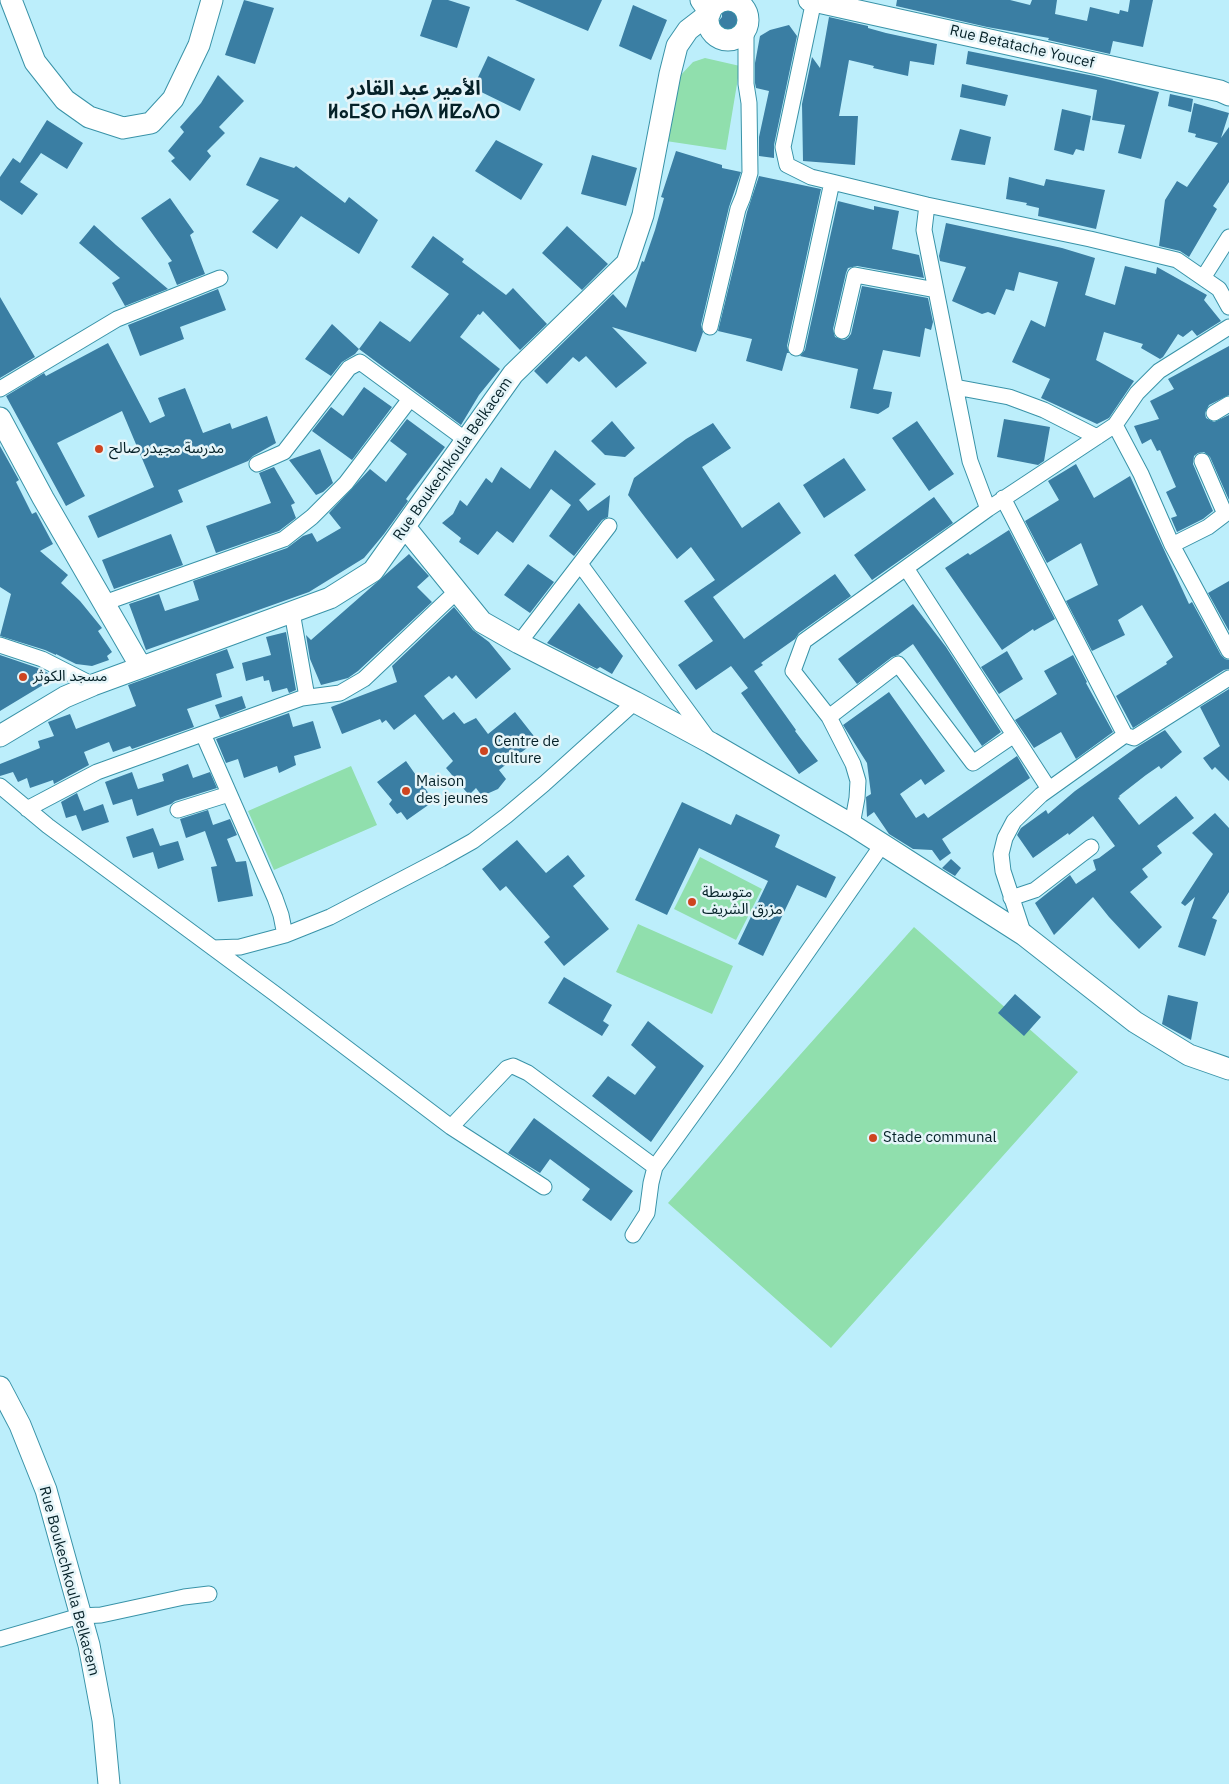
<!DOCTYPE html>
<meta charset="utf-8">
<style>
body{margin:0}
canvas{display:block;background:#bceefb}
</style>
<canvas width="1229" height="1784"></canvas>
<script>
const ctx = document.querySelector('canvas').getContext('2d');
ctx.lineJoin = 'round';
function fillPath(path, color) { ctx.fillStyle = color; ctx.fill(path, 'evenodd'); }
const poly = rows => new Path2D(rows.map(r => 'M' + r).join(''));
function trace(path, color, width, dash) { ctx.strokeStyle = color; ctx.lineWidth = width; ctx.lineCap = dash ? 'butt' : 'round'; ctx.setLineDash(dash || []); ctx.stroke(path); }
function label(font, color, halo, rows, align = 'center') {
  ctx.font = font + ' "IBM Plex Sans","Noto Sans Arabic","Noto Sans Tifinagh",sans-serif'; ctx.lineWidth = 5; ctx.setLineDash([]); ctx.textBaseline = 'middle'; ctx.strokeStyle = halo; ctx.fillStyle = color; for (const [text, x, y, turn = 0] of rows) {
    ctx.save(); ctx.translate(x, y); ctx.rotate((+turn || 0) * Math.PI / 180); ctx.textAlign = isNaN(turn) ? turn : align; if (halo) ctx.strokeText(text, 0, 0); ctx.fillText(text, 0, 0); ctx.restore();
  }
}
const green = poly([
 [705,58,740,66,726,150,666,141,679,77,693,62],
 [351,766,377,825,274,870,248,811],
 [700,857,762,889,736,940,674,909],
 [638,924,733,966,712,1014,616,972],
 [914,927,1078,1072,831,1348,668,1203]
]);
const building = poly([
 [244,0,274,8,255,64,225,55],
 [432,0,448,0,470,7,457,48,420,36],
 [515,0,602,0,588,31],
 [897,0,1010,0,1030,5,1032,0,1057,0,1055,14,1087,21,1090,7,1119,14,1120,10,1128,12,1130,0,1153,0,1143,47,1113,41,1110,54,1048,40,1049,38,987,27,896,6],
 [633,5,667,20,651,60,619,46],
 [730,9,737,13,739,23,734,29,724,31,717,23,722,17,722,10],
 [829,17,868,26,868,28,886,33,937,44,934,65,910,61,908,76,873,68,874,66,849,60,839,116,858,116,855,165,803,161,802,104,812,57,820,68],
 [789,25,797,36,774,145,774,158,759,156,759,137,769,91,756,88,755,83,755,63,760,36,770,30],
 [968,51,1094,76,1159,92,1141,159,1118,153,1125,125,1092,120,1097,90,966,64],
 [488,56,535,79,520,111,473,88],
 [218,75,244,101,219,127,225,133,207,151,211,156,190,181,171,161,175,158,168,151,184,132,180,127,201,103],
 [962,84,1008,95,1005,106,960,97],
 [1170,94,1193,99,1191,112,1168,106],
 [1194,103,1229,113,1221,138,1229,127,1229,182,1213,206,1217,209,1189,257,1180,251,1159,246,1165,200,1177,181,1187,187,1218,143,1195,137,1196,134,1188,132],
 [1062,109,1091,116,1084,151,1076,149,1073,155,1054,150],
 [47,120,83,143,67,169,41,153,20,182,38,194,22,215,0,200,0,177,13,158,20,163],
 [960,129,991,137,985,165,951,160],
 [496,140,543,164,521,200,475,171],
 [676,151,722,165,722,168,741,172,729,207,701,325,703,332,696,352,612,327,647,363,616,388,586,356,579,362,573,357,547,384,534,371,613,294,626,308,642,261,644,262,655,230,664,198,661,197],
 [592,155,637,168,626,206,581,194],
 [260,157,294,168,296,166,345,203,349,197,378,220,359,254,301,216,277,249,252,232,279,200,246,185],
 [759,176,821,189,787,346,789,353,787,353,782,371,746,361,752,339,718,331,747,212],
 [1009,177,1044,186,1046,179,1105,190,1096,229,1038,216,1039,208,1026,205,1027,203,1006,199],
 [170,198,194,232,190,235,205,274,177,285,168,263,172,261,141,218],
 [838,201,874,210,874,206,899,211,892,249,919,255,924,278,857,266,848,268,846,273,833,329,835,337,844,340,848,338,851,334,862,286,928,298,933,322,931,330,925,328,920,357,883,350,873,389,892,392,889,407,878,414,850,408,858,369,800,356,805,350],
 [946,223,1062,248,1095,258,1085,295,1115,305,1125,266,1156,274,1157,267,1207,295,1204,300,1221,321,1197,336,1192,330,1183,337,1178,334,1163,357,1160,359,1141,348,1143,344,1104,332,1096,360,1134,381,1109,418,1097,424,1041,398,1050,379,1012,362,1031,320,1045,327,1058,282,1019,272,1014,291,1006,289,995,315,988,312,982,314,952,301,966,267,940,261,939,256],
 [94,225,116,245,168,289,125,306,112,283,120,278,79,243],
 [567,226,608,264,582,290,542,253],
 [433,236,464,259,462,262,506,295,513,288,547,324,520,350,483,311,480,315,478,314,460,337,500,369,479,395,461,425,359,349,380,321,410,342,449,294,411,267],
 [218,289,226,310,180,327,184,339,140,356,128,325],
 [0,297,35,357,0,378],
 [332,324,359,349,355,354,342,362,331,376,305,359],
 [108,343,150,423,165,416,158,398,185,388,203,433,230,423,232,429,267,416,276,443,253,456,248,461,178,490,183,502,98,538,88,516,154,487,122,411,57,443,85,496,66,506,6,396,44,373,46,376],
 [1229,346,1229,395,1209,405,1205,413,1206,418,1214,422,1229,415,1229,500,1210,457,1204,452,1198,453,1194,456,1193,464,1213,511,1203,519,1177,532,1171,518,1177,516,1166,492,1176,487,1160,450,1157,451,1151,439,1142,444,1134,426,1159,419,1150,401,1174,389,1168,379],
 [364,387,392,407,352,460,312,431,331,407,343,416],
 [407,419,445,447,406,499,408,501,384,534,364,558,309,592,146,650,129,604,159,594,165,611,199,600,193,581,287,548,303,536,312,533,317,542,341,528,329,513,370,469,386,482,407,454,390,441],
 [1004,419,1050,427,1044,461,1038,465,997,457],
 [612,421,635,448,625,457,605,455,591,441],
 [917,421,954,474,929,491,892,438],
 [713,423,731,448,702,467,742,528,779,502,801,533,713,597,744,639,835,574,851,596,799,633,795,639,761,663,763,665,754,671,796,730,795,731,818,761,799,774,741,693,748,688,731,666,696,690,678,665,713,641,684,601,715,580,691,547,677,559,628,495,634,478,686,439],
 [0,446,19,480,16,482,32,514,36,512,53,544,40,551,68,575,61,583,80,601,102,628,98,631,112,652,107,656,109,660,92,666,76,664,56,654,56,655,45,650,0,636,11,594,0,587],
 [320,449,333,483,323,492,316,495,289,460],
 [555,450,596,484,579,500,588,511,610,495,608,517,602,520,574,556,549,536,571,505,551,489,513,543,497,531,478,555,459,542,461,538,442,523,453,514,460,500,467,506,486,478,492,483,501,467,530,489],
 [844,458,866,490,824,518,803,485],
 [1076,464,1094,498,1130,476,1189,604,1192,602,1221,655,1225,659,1229,660,1229,669,1224,670,1133,728,1116,696,1167,664,1166,662,1173,657,1142,605,1118,620,1125,635,1092,651,1066,601,1098,585,1081,543,1047,563,1025,521,1059,500,1048,481],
 [274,467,295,503,291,505,296,518,279,531,216,553,206,526,271,503,259,473],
 [934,497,953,523,872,580,854,555],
 [1009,530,1055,619,1034,631,1033,629,1002,650,945,568,968,553,970,555],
 [171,534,183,565,114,589,102,560],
 [409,554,429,576,417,587,432,602,358,671,348,678,321,685,310,659,306,635,311,640],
 [528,564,554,582,530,613,504,595],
 [1229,581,1229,631,1208,593],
 [579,603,623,656,612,674,600,667,597,669,547,643],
 [913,604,946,647,1001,732,982,746,913,644,898,655,892,657,857,684,838,659],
 [454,607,473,630,489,642,511,669,476,699,456,675,452,679,449,676,424,696,443,720,454,712,464,724,476,718,488,734,515,712,537,740,499,770,506,779,498,789,482,796,476,788,469,795,446,768,453,761,415,714,394,730,386,720,382,723,380,719,342,734,331,707,397,682,392,666],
 [286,632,296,690,289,693,287,688,272,692,269,680,264,681,263,676,246,681,242,663,271,655,266,637],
 [227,649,234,668,216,674,222,697,187,709,194,727,132,749,130,746,113,752,109,742,84,752,89,765,54,784,53,780,30,788,27,778,18,782,13,772,0,776,0,764,40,748,38,741,54,736,48,722,70,714,76,729,136,706,128,685],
 [1007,651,1023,679,999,694,981,667],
 [0,655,38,668,48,673,43,685,0,711],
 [1073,655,1087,682,1086,683,1113,732,1076,759,1061,732,1034,748,1015,720,1057,694,1044,671],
 [1229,689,1229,781,1215,767,1212,770,1203,758,1220,746,1200,707],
 [889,692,945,771,925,785,921,779,900,794,916,818,924,813,928,818,1017,756,1030,778,942,839,951,853,940,861,932,850,913,849,889,834,874,812,867,817,866,797,871,794,867,763,843,725],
 [242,696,246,708,220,718,215,705],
 [289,713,293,727,313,721,321,748,294,756,296,765,279,773,277,766,244,778,238,759,226,763,216,739],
 [1165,730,1182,752,1161,769,1159,766,1146,775,1119,796,1120,797,1118,798,1139,825,1176,796,1194,818,1157,846,1162,853,1142,869,1148,877,1130,892,1162,927,1139,949,1109,917,1093,897,1054,935,1035,903,1070,875,1076,884,1096,870,1093,860,1099,858,1115,846,1093,816,1069,835,1068,833,1033,858,1017,835,1021,828,1046,810,1048,814,1075,791,1137,747],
 [406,761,434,801,407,820,401,812,397,814,389,804,392,800,377,782],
 [188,764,193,778,210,772,217,788,175,801,171,804,137,816,132,799,113,805,105,782,132,772,138,789,164,781,162,774],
 [77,793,84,811,103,804,109,822,82,831,76,815,66,818,61,802],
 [682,802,731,825,736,814,780,835,775,847,836,877,826,898,797,885,763,956,738,944,768,881,699,848,667,915,635,900],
 [208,810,213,825,230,819,237,835,227,839,236,862,246,861,253,896,218,902,211,867,217,866,205,831,186,838,180,819],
 [1215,813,1229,828,1229,892,1212,918,1217,920,1205,956,1178,947,1195,897,1185,906,1181,903,1213,854,1192,833],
 [153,828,160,846,178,841,184,860,158,869,153,852,133,858,126,837],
 [517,840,546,873,568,855,585,876,573,886,609,929,564,966,544,942,550,937,506,886,500,891,482,869],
 [951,859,961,868,955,876,942,868],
 [564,977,612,1005,603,1021,609,1025,602,1036,548,1003],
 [1015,994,1041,1017,1024,1036,998,1013],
 [1168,995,1198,1002,1191,1040,1162,1024],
 [648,1021,704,1066,651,1142,592,1096,608,1076,635,1095,656,1067,631,1045],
 [534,1118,633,1191,611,1221,582,1200,590,1189,550,1159,540,1173,508,1153]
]);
const street = poly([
 [814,0,783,147,787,165,811,177,832,182,927,205,1090,239,1177,260,1219,289,1229,307],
 [927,205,924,230,970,461,988,509],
 [1203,278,1229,237],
 [710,327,738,209,743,197,750,173,749,103,746,84,746,28],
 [842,331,855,275,936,290],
 [796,348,832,182],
 [955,387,1009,397,1044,410,1097,437],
 [0,389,117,319,220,278],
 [1214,413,1229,404],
 [1115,425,1141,474,1172,545,1229,651],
 [257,464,284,452,349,368,360,362,466,440],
 [1003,498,1125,735,1041,795,1014,821,1005,838,1001,854,1003,871,1024,935],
 [1172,545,1208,527,1225,514,1202,461],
 [580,564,709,740],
 [906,568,1049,789],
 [104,603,284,539,312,517,346,483,410,399],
 [292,612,307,697],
 [519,643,609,526],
 [0,645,42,659,93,685],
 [829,717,898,664,973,763,1014,735],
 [203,734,275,898,281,915,285,935],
 [1125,735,1134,738,1229,678],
 [0,786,48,826,274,993,451,1127,544,1187],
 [27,809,97,772,302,698,340,693,364,679,457,591],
 [178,810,229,794],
 [852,825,857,798,858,781,853,764,829,717,793,671,804,641,988,509,1115,425,1137,393,1159,371,1229,327],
 [1011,898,1035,890,1091,847],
 [213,948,240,947,285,935,330,917,441,859,473,841,506,816,544,784,635,702],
 [451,1127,507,1068,513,1066,528,1073,655,1167],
 [633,1235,647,1213,651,1183,655,1167,728,1066,882,845],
 [0,1639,80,1616,101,1615,184,1597,209,1594]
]);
const secondary = poly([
 [11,0,35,62,65,100,89,117,123,128,151,123,173,99,199,45,212,0],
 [809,0,1220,91,1229,95],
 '708 20a20 20 0 1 1 40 0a20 20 0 1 1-40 0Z',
 [0,418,43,498,141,667],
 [405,527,482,622,519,643,635,702,711,743,852,825,1024,935,1135,1022,1189,1055,1229,1069],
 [0,736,65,697,93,685,330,598,373,571,513,374,627,263,643,215,670,74,677,46,688,30,710,13,701,0],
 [0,1387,20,1425,46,1490,89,1645,103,1720,109,1784]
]);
const markers = [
 [99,449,5,"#ce4520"],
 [23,677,5,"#ce4520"],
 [484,751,5,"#ce4520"],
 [406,791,5,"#ce4520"],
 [692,902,5,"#ce4520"],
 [873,1138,5,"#ce4520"]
];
const streetNames = [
 ["Rue Betatache Youcef",1022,47,13],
 ["Rue Boukechkoula Belkacem",453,459,-55],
 ["Rue Boukechkoula Belkacem",69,1581,75]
];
const poiNames = [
 ["مدرسة مجيدر صالح",109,449],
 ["مسجد الكوثر",33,677],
 ["Centre de",494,742],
 ["culture",494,759],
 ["Maison",416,782],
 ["des jeunes",416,799],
 ["متوسطة",702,893],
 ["مزرق الشريف",702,910],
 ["Stade communal",883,1138]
];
const districtNames = [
 ["الأمير عبد القادر",414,89],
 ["ⵍⴰⵎⵉⵔ ⵄⴱⴷ ⵍⵇⴰⴷⵔ",414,112]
];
fillPath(green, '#90dfad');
fillPath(building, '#3a7ea3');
trace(street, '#3993a8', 17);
trace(secondary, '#3993a8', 23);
trace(street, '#fff', 15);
trace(secondary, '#fff', 21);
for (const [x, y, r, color] of markers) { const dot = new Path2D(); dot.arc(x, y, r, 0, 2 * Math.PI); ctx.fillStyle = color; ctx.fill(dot); trace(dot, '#e5f5f9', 2); }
label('15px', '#052128', '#e5f5f9', streetNames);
label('15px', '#052128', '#e5f5f9', poiNames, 'left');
label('bold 20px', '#052128', '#e5f5f9', districtNames);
</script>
